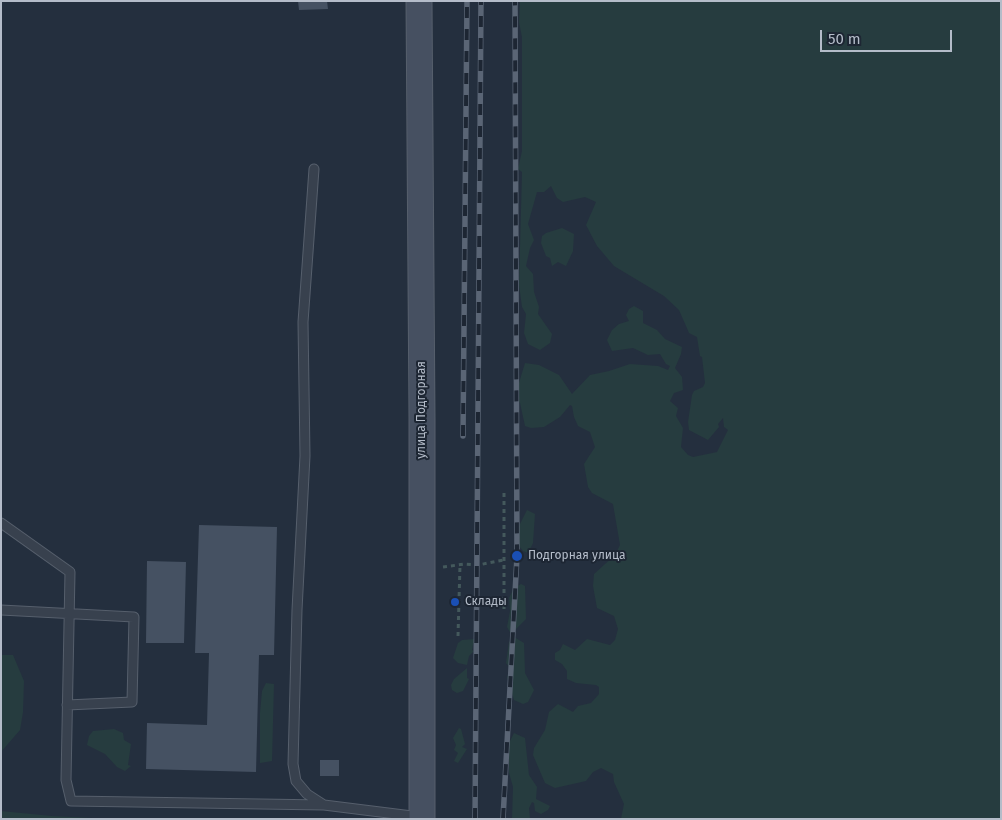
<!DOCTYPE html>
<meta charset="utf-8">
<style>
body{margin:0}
#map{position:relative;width:1002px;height:820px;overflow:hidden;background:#242f3e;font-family:"Fira Sans",sans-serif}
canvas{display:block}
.frame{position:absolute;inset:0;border:2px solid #b4bcc9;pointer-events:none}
.scale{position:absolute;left:820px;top:30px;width:132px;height:22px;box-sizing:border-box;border:2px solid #b4bcc9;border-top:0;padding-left:6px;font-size:15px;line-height:18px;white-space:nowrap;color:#b4bcc9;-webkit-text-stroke:4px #1d2633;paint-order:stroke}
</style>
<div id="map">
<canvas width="1002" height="820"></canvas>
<div class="frame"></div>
<div class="scale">50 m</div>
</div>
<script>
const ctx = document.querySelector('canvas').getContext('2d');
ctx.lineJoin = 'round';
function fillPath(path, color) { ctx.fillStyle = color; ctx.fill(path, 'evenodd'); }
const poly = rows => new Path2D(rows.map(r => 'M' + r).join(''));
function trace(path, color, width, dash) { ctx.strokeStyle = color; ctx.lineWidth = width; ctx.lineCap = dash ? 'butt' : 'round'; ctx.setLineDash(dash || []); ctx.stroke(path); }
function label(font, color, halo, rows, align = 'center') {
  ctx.font = font + ' "Fira Sans",sans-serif'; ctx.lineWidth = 4; ctx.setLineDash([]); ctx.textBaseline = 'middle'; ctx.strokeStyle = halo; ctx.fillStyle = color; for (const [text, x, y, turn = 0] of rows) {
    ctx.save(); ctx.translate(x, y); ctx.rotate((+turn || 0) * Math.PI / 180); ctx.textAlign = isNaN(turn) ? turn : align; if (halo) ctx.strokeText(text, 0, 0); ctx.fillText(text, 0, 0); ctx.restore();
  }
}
const green = poly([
 [520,1,1001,1,1001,819,621,819,624,804,614,782,613,774,601,768,593,772,586,781,555,788,545,783,533,755,534,748,545,730,549,712,558,704,573,712,578,706,591,703,599,694,599,687,596,685,576,683,567,679,567,671,562,664,555,660,555,653,560,650,563,644,575,650,587,639,610,645,615,640,618,629,614,616,597,608,593,586,594,574,615,555,620,545,613,504,592,493,588,487,584,464,595,447,590,432,578,426,574,417,572,406,570,405,560,417,544,427,531,428,525,426,520,403,515,396,525,363,539,365,559,375,572,394,590,375,609,371,630,364,658,366,668,370,670,366,666,364,660,354,648,355,633,348,612,351,607,340,612,330,619,324,629,321,626,315,629,309,634,306,643,311,643,323,657,330,665,339,682,347,681,354,675,368,682,377,683,390,674,393,670,401,678,408,676,416,683,428,681,447,688,455,693,457,717,452,728,430,724,427,723,418,718,424,719,427,708,440,689,430,688,422,692,395,694,391,703,387,705,383,702,357,700,356,697,337,689,333,679,310,664,296,614,266,597,246,586,225,596,202,585,197,563,202,557,198,551,186,544,192,537,192,528,224,534,240,530,248,526,266,533,274,534,292,539,307,538,314,552,334,550,343,540,350,528,344,524,333,526,314,522,307,519,285,522,172,518,169,522,151,522,37,519,22],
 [562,228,574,234,573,251,566,266,558,262,552,266,550,258,546,256,541,243,542,236,546,233],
 [527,510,535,514,533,543,528,553,523,551,516,542,518,528],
 [521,584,525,586,526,619,511,634,507,627,510,611,509,598,514,588],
 [514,637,524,643,525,673,534,690,528,702,523,704,514,700,507,677,511,669,506,663,509,642],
 [475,639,473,645,472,650,474,651,469,656,467,665,458,663,453,658,458,643,462,640],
 [1,655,13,655,24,681,23,712,20,730,1,752],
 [467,668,467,678,469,679,463,691,457,693,452,690,451,685,454,679],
 [266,683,274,684,272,761,260,763,260,713,262,691],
 [459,728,461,729,465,744,462,747,467,749,458,763,454,761,458,753,454,750,456,745,453,738],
 [114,729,123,733,124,740,131,744,128,765,131,766,125,771,117,767,105,754,87,745,89,736,93,731],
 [514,733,525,738,529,775,537,787,536,799,550,806,548,810,541,814,535,811,534,803,532,802,529,808,530,819,512,819,513,787,509,773,509,743],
 [1,811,52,816,112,819,1,819]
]);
const building = poly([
 [298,1,327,1,328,9,299,10],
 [199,525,277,527,274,655,259,655,256,772,146,769,147,723,207,725,209,653,195,653],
 [147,561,186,562,184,643,146,643],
 [320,760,339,760,339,776,320,776]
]);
const path = poly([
 [443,567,465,564,478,565,504,560],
 [504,609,504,492],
 [458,636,460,565]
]);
const lane = poly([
 [314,169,303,322,305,456,297,610,293,764,296,781,307,794,324,805,420,817],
 [1,523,70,572,66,780,71,801,324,805],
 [1,610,134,617,132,702,67,705]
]);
const secondary = poly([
 [419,1,422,419,422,819]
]);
const rail = poly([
 [463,436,467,1],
 [475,819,481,1],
 [503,819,517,556,515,1]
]);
const markers = [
 [517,556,6,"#1a4fb4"],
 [455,602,5,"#1a4fb4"]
];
const streetNames = [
 ["улица Подгорная",422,410,-90]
];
const poiNames = [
 ["Подгорная улица",528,556],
 ["Склады",465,602]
];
fillPath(green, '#263c3f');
fillPath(building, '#455162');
trace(lane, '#565f6c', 11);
trace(secondary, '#565f6c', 27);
trace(path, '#44595c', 3, [4, 4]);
trace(lane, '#38414e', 9);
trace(secondary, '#465061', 25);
trace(rail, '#5a6575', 5.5);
trace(rail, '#1d2633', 4, [11]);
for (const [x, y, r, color] of markers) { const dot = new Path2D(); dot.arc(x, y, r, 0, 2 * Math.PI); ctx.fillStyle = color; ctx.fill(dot); trace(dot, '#1d2633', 2); }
label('12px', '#b4bcc9', '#1d2633', streetNames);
label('12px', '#b4bcc9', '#1d2633', poiNames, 'left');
</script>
